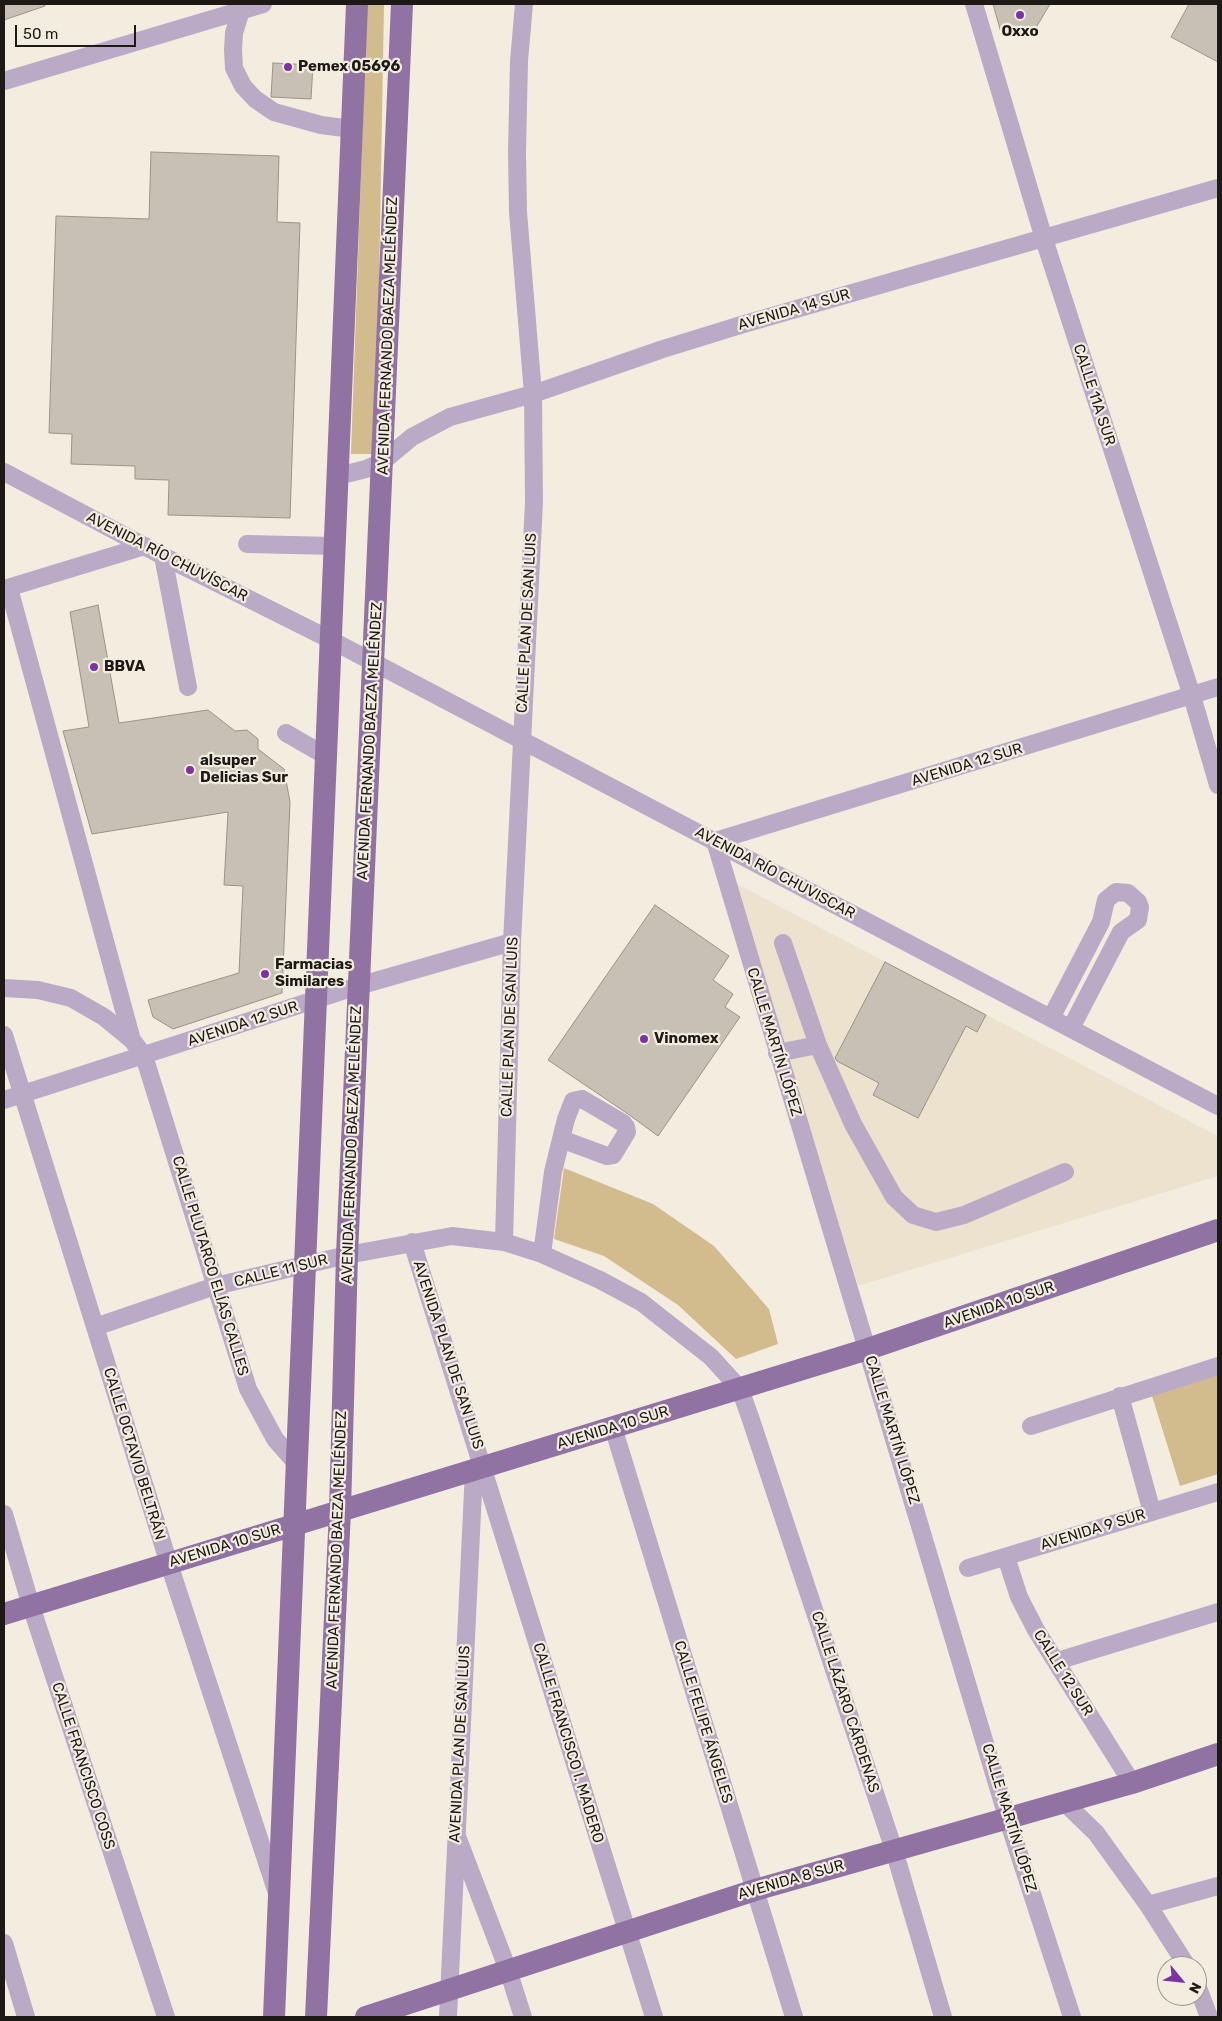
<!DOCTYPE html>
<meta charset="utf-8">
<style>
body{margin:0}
#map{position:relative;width:1222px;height:2021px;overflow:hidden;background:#f3ede0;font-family:Rubik,sans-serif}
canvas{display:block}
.frame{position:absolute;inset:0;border:5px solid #1d1a16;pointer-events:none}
.north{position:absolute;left:1157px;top:1956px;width:50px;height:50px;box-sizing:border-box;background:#f3ede0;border:1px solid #9d998f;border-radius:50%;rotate:118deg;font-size:14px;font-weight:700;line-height:20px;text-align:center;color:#1d1a16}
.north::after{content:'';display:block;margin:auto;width:18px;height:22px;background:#7d32a4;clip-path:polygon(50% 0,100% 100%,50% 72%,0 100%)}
.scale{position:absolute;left:15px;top:25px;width:121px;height:22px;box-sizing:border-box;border:2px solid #1d1a16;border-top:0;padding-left:6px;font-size:15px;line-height:18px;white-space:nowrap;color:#1d1a16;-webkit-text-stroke:4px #f3ede0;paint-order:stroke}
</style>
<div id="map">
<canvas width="1222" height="2021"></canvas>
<div class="frame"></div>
<div class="north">N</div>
<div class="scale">50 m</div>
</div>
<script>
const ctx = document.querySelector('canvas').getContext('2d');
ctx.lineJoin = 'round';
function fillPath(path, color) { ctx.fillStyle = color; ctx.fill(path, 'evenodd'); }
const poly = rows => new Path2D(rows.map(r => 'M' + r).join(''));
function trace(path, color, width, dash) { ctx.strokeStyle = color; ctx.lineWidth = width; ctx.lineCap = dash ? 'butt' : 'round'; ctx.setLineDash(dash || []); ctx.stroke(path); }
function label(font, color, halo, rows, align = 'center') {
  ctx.font = font + ' Rubik,sans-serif'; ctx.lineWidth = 4.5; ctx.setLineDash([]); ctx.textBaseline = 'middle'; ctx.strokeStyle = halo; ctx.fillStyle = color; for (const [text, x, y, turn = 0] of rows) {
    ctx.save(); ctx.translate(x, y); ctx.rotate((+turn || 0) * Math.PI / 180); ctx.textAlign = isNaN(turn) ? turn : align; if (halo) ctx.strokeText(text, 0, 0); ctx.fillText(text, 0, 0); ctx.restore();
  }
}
const built = poly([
 [737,884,1218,1136,1218,1176,858,1286]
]);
const green = poly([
 [367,4,384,4,376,454,351,454],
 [564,1168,653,1204,714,1246,769,1309,778,1344,736,1359,678,1305,604,1256,554,1239],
 [1218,1375,1218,1474,1180,1486,1152,1396]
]);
const building = poly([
 [4,4,44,4,45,6,4,20,4,4],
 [993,4,1050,4,1037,26,1002,36,993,4],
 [1189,4,1218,4,1218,62,1171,37,1189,4],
 [273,63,313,65,311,99,271,97,273,63],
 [151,152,279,156,277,222,300,223,290,518,168,515,169,480,135,479,135,466,71,464,72,434,49,433,56,216,149,219,151,152],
 [98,605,119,723,208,710,235,731,247,730,258,739,258,749,284,769,290,802,282,993,173,1029,153,1017,148,1000,239,973,243,886,224,885,228,812,92,834,63,731,89,727,70,612,98,605],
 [655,905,729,956,713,980,733,994,725,1007,740,1017,658,1136,628,1114,548,1060,655,905],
 [885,962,986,1015,977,1032,966,1026,918,1118,873,1095,879,1083,837,1061,835,1058,885,962]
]);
const minor = poly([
 [243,4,234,33,233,50,234,68,243,86,255,99,274,112,321,125,352,129],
 [974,4,1044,239,1192,696,1218,785],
 [4,81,263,4],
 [4,472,163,556,331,640,1218,1106],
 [338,476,366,469,382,462,412,437,450,417,533,394,663,349,744,324,1218,188],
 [247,544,335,546],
 [163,556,188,687],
 [9,588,132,1040],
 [4,589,145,546],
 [286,733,326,756],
 [4,988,38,990,71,998,104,1017,132,1040,144,1056,248,1389,275,1439,297,1464],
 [1051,1018,1101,922,1106,900,1116,892,1128,893,1138,902,1140,907,1138,920,1121,932,1071,1028],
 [4,1035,169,1564,276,1890],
 [818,1045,853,1124,894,1197,913,1215,936,1222,964,1215,1065,1172],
 [777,1053,818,1045,783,943],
 [4,1100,358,986,512,942],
 [412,1242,654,2017],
 [504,1242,512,942,534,502,533,394,518,212,517,152,519,61,524,4],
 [542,1254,553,1172,566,1119,573,1101,582,1099,623,1123,626,1127,627,1132,613,1155,607,1156,561,1139],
 [95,1327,215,1286,347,1255,452,1236,504,1242,542,1254,600,1280,641,1302,711,1357,740,1389,750,1417,894,1850,943,2017],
 [1120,1396,1152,1512],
 [1031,1426,1218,1366],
 [613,1427,794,2017],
 [4,1514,31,1606,166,2017],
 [1006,1557,1019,1597,1036,1630,1132,1783],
 [968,1568,1218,1492],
 [1057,1661,1218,1612],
 [1063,1801,1096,1833,1148,1905,1187,1966],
 [458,1839,508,1970,523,2017],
 [1148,1905,1218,1886],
 [4,1943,26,2017],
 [1197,1985,1209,2017],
 [448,2017,474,1470],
 [1072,2017,1007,1817,715,841,1218,687]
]);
const major = poly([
 [4,1614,868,1349,1218,1230],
 [274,2017,357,4],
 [316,2017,340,1511,347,1255,402,4],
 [366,2017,755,1890,1132,1783,1218,1754]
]);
const markers = [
 [1020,15,5,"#7d32a4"],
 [288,67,5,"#7d32a4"],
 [94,667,5,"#7d32a4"],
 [190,770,5,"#7d32a4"],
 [265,974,5,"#7d32a4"],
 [644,1039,5,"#7d32a4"]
];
const poiNames = [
 ["Oxxo",1020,32,"center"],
 ["Pemex 05696",298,67],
 ["BBVA",104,667],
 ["alsuper",200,761],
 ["Delicias Sur",200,778],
 ["Farmacias",275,965],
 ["Similares",275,982],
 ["Vinomex",654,1039]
];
const streetNames = [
 ["AVENIDA 14 SUR",794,310,-16],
 ["AVENIDA FERNANDO BAEZA MELÉNDEZ",388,336,-88],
 ["CALLE 11A SUR",1094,395,72],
 ["AVENIDA RÍO CHUVÍSCAR",167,557,27],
 ["CALLE PLAN DE SAN LUIS",527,623,-87],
 ["AVENIDA FERNANDO BAEZA MELÉNDEZ",370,741,-87],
 ["AVENIDA 12 SUR",967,765,-17],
 ["AVENIDA RÍO CHUVISCAR",775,873,28],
 ["AVENIDA 12 SUR",243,1024,-18],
 ["CALLE PLAN DE SAN LUIS",510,1027,-88],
 ["CALLE MARTÍN LÓPEZ",774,1042,73],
 ["AVENIDA FERNANDO BAEZA MELÉNDEZ",352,1145,-88],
 ["CALLE PLUTARCO ELÍAS CALLES",210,1266,73],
 ["CALLE 11 SUR",281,1271,-14],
 ["AVENIDA 10 SUR",999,1305,-19],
 ["AVENIDA PLAN DE SAN LUIS",448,1355,72],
 ["AVENIDA 10 SUR",613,1428,-17],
 ["CALLE MARTÍN LÓPEZ",892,1430,73],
 ["CALLE OCTAVIO BELTRÁN",134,1454,73],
 ["AVENIDA 9 SUR",1093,1530,-17],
 ["AVENIDA 10 SUR",225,1546,-17],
 ["AVENIDA FERNANDO BAEZA MELÉNDEZ",337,1550,-88],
 ["CALLE 12 SUR",1063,1673,58],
 ["CALLE LÁZARO CÁRDENAS",845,1702,72],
 ["CALLE FELIPE ÁNGELES",703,1722,73],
 ["CALLE FRANCISCO I. MADERO",568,1743,73],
 ["AVENIDA PLAN DE SAN LUIS",460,1744,-87],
 ["CALLE FRANCISCO COSS",83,1766,72],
 ["CALLE MARTÍN LÓPEZ",1009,1818,73],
 ["AVENIDA 8 SUR",791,1880,-16]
];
fillPath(built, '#ece2ce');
fillPath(green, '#d2bb8c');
fillPath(building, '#c7c1b5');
trace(building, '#999388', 1);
trace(minor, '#bbaac6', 18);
trace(major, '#9072a3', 22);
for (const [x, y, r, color] of markers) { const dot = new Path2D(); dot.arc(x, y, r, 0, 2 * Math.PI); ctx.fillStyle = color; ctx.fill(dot); trace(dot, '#f3ede0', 2); }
label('bold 15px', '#1d1a16', '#f3ede0', poiNames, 'left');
label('15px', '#1d1a16', '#f3ede0', streetNames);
</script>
